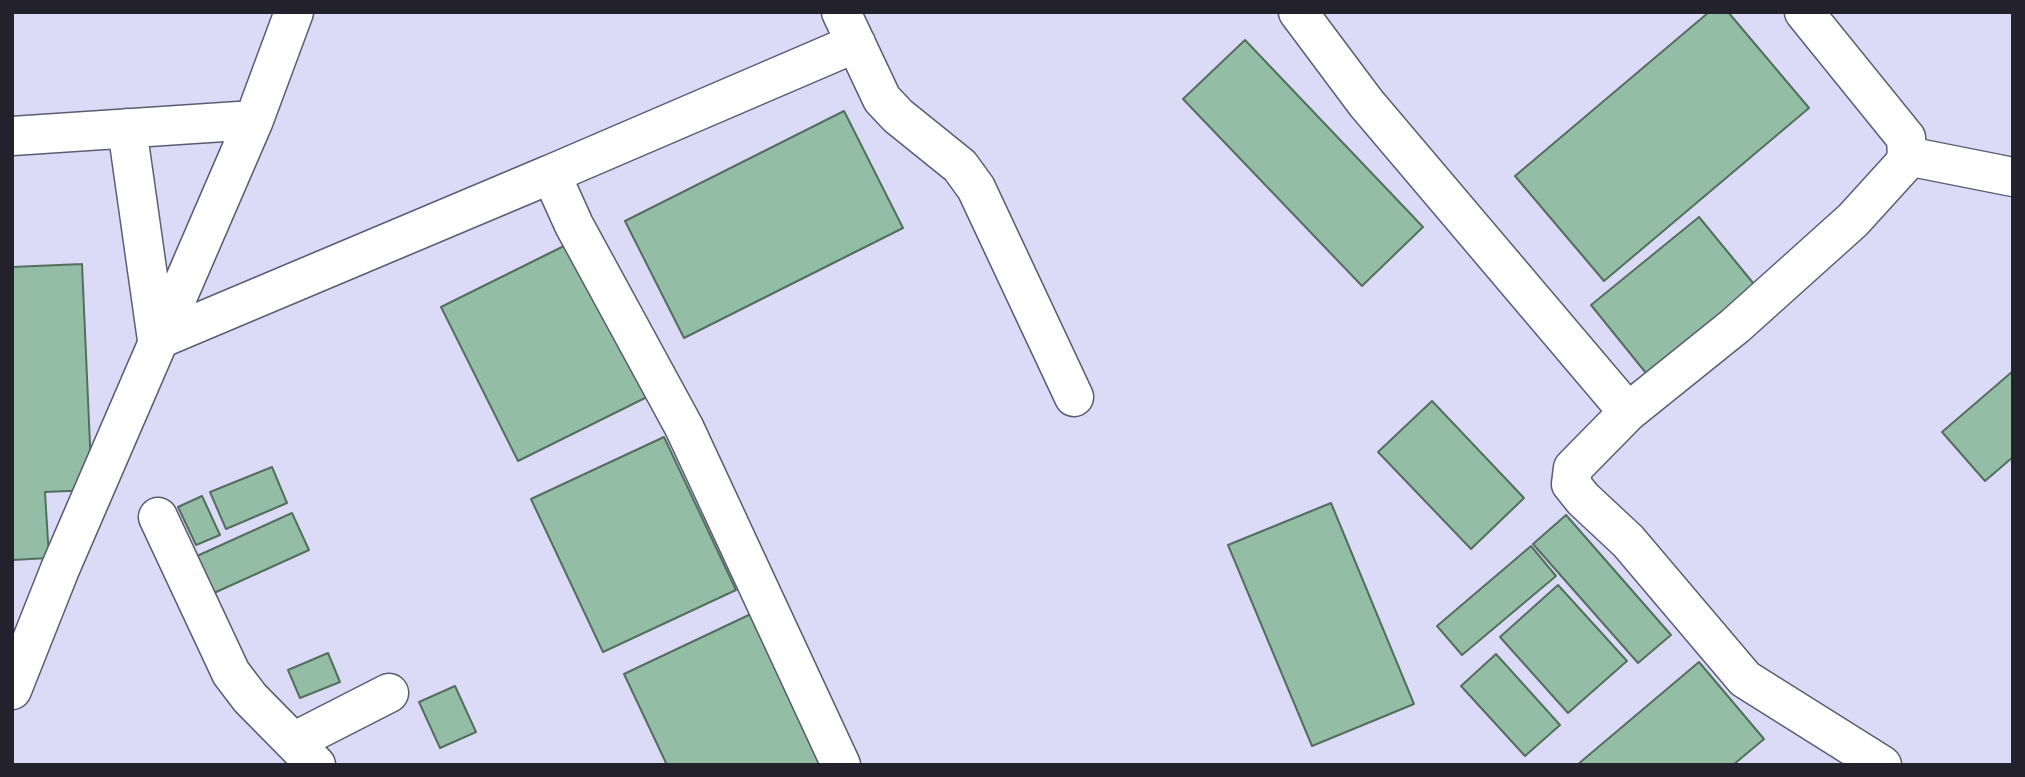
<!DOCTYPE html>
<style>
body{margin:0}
#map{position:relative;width:2025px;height:777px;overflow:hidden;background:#dcdbf7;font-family:"Public Sans",sans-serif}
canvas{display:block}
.frame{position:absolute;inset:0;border:14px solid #22212c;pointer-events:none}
</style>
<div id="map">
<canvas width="2025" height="777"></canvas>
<div class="frame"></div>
</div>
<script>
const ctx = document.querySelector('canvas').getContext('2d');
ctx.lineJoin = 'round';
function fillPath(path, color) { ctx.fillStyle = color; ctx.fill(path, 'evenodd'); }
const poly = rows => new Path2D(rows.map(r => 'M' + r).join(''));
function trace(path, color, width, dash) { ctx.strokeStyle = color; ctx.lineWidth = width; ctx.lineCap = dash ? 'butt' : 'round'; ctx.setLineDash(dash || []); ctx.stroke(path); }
const building = poly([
 [1709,12,1728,12,1809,108,1604,281,1515,176,1709,12],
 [1245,40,1423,227,1362,286,1183,99,1245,40],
 [844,111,903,228,684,338,625,221,844,111],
 [1699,217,1758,289,1650,378,1591,305,1699,217],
 [574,241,651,395,518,461,441,307,574,241],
 [82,264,92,490,45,492,49,558,12,560,12,267,82,264],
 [2013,371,2013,457,1985,481,1942,432,2013,371],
 [1432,401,1524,498,1471,549,1378,452,1432,401],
 [664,437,736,590,603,652,531,499,664,437],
 [272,467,287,503,226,529,210,492,272,467],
 [202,496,220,535,196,545,178,507,202,496],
 [1331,503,1414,704,1312,746,1228,545,1331,503],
 [292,513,309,550,214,593,197,556,292,513],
 [1566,515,1671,635,1638,663,1533,544,1566,515],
 [1531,546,1556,576,1462,655,1437,626,1531,546],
 [1558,585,1627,661,1568,713,1500,637,1558,585],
 [753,613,826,765,667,765,624,674,753,613],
 [328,653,340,682,300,698,288,670,328,653],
 [1496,654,1560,725,1525,756,1461,686,1496,654],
 [1699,662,1764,739,1733,765,1577,765,1699,662],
 [455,686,476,732,440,748,419,702,455,686]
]);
const minor = poly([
 [841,12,882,99,898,116,960,166,976,188,1074,397],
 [1298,12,1366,103,1628,412],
 [1804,12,1906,138,1907,156,1903,165,1853,220,1735,326,1628,412,1573,468,1571,484,1583,499,1628,541,1745,679,1882,765],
 [127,128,157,340,551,174,574,225,684,427,841,765],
 [12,136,254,120],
 [1907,156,2013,177],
 [551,174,856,43],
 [158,517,231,673,250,698,316,765],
 [12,690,60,569,254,120,294,12],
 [295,741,389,693]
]);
fillPath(building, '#93bda5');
trace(building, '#546e5f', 2);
trace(minor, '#5c5b73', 41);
trace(minor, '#fff', 38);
</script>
